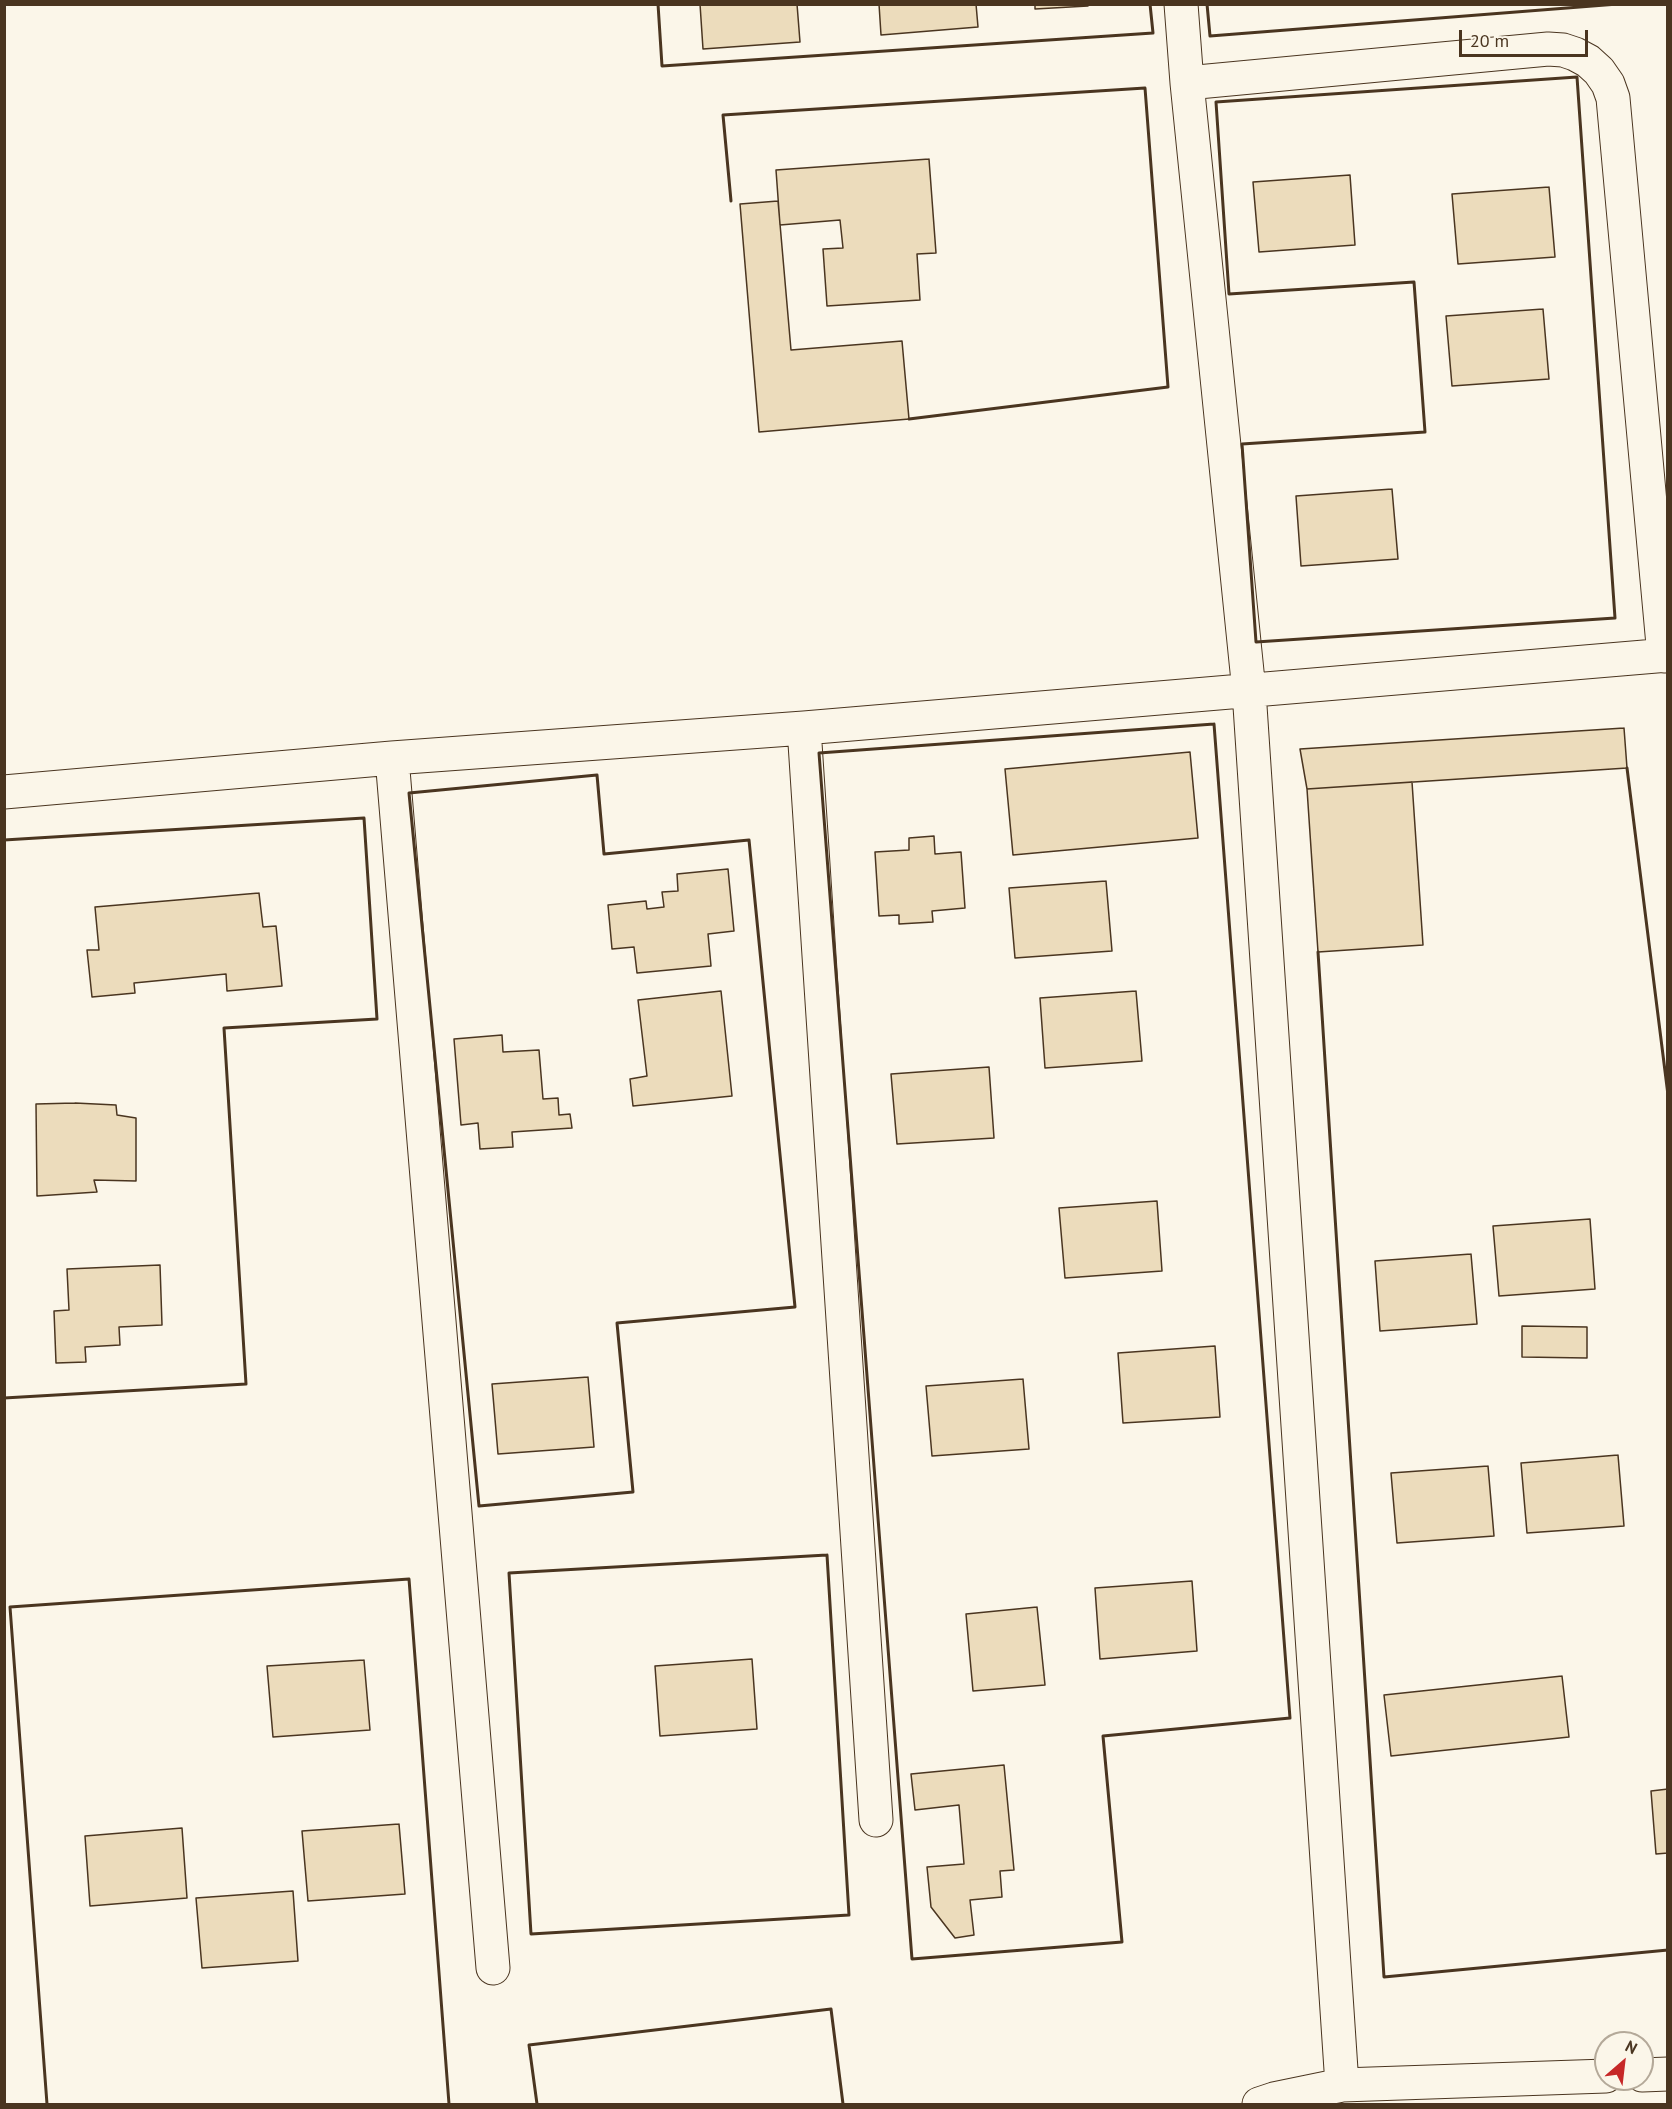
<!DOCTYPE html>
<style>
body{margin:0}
#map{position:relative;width:1672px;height:2109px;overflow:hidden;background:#fbf6e9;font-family:"PT Sans",sans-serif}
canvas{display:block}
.frame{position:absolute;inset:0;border:6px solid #4a3520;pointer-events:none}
.north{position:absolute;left:1594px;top:2031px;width:60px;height:60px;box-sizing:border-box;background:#fbf6e9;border:2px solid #b4a999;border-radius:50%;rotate:28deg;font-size:16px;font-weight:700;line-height:24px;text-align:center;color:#4a3520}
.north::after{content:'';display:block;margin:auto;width:21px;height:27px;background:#c62828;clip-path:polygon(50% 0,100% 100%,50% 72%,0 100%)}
.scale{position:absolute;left:1459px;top:30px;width:129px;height:27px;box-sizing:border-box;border:3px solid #4a3520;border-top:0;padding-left:8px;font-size:18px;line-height:21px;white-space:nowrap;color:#4a3520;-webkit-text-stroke:4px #fbf6e9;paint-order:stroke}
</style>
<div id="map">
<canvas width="1672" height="2109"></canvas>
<div class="frame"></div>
<div class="north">N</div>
<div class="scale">20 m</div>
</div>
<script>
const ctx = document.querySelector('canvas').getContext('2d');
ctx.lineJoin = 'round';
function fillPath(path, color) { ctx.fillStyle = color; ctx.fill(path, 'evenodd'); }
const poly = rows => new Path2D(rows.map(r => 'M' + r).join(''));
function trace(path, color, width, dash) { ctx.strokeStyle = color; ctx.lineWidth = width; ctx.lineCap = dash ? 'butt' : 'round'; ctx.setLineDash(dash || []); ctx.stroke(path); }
const building = poly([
 [700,4,797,4,800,42,703,49,700,4],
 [879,4,976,4,978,27,881,35,879,4],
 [1035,4,1088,4,1088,6,1035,9,1035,4],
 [929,159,936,253,917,254,920,300,827,306,823,249,843,248,840,220,780,225,776,170,929,159],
 [1350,175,1355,245,1259,252,1253,182,1350,175],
 [1549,187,1555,257,1458,264,1452,194,1549,187],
 [778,201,791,350,902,341,909,419,759,432,740,204,778,201],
 [1543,309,1549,379,1452,386,1446,316,1543,309],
 [1392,489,1398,559,1301,566,1296,496,1392,489],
 [1624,728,1627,768,1307,789,1300,749,1624,728],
 [1190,752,1198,838,1013,855,1005,769,1190,752],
 [1412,782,1423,945,1318,952,1307,789,1412,782],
 [934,836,935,854,961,852,965,908,932,911,933,922,899,924,899,915,879,916,875,852,909,850,909,838,934,836],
 [728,869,734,931,708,934,711,966,637,973,634,947,612,949,608,905,646,901,647,909,664,907,662,892,678,891,677,874,728,869],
 [1106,881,1112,951,1015,958,1009,888,1106,881],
 [259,893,263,927,276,926,282,986,227,991,226,974,134,983,135,993,92,997,87,950,99,950,95,907,259,893],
 [721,991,732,1096,633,1106,630,1079,647,1076,638,1000,721,991],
 [1136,991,1142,1061,1045,1068,1040,998,1136,991],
 [502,1035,503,1052,539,1050,543,1099,558,1098,559,1115,570,1114,572,1128,512,1132,513,1147,480,1149,478,1123,461,1125,454,1039,502,1035],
 [989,1067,994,1138,897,1144,891,1074,989,1067],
 [75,1103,116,1105,117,1115,136,1118,136,1181,94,1180,97,1192,37,1196,36,1104,75,1103],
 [1157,1201,1162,1271,1065,1278,1059,1208,1157,1201],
 [1590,1219,1595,1289,1499,1296,1493,1226,1590,1219],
 [1471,1254,1477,1324,1380,1331,1375,1261,1471,1254],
 [160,1265,162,1325,119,1327,120,1345,85,1347,86,1362,56,1363,54,1311,69,1310,67,1269,160,1265],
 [1522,1326,1587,1327,1587,1358,1522,1357,1522,1326],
 [1215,1346,1220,1417,1123,1423,1118,1353,1215,1346],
 [588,1377,594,1447,498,1454,492,1384,588,1377],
 [1023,1379,1029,1449,932,1456,926,1386,1023,1379],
 [1618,1455,1624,1526,1527,1533,1521,1463,1618,1455],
 [1488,1466,1494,1536,1397,1543,1391,1473,1488,1466],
 [1192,1581,1197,1651,1100,1659,1095,1588,1192,1581],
 [1037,1607,1045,1685,973,1691,966,1614,1037,1607],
 [752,1659,757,1729,660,1736,655,1666,752,1659],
 [364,1660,370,1730,273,1737,267,1666,364,1660],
 [1562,1676,1569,1737,1391,1756,1384,1695,1562,1676],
 [1004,1765,1014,1870,1000,1871,1002,1897,970,1900,974,1935,955,1938,931,1907,927,1867,964,1864,959,1805,915,1810,911,1774,1004,1765],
 [1668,1789,1668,1853,1656,1854,1651,1791,1668,1789],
 [399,1824,405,1894,308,1901,302,1831,399,1824],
 [182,1828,187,1898,90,1906,85,1836,182,1828],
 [293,1891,298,1961,202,1968,196,1898,293,1891]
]);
const minor = poly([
 [1181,4,1187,83,1249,691,1342,2085],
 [1187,83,1548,49,1563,50,1575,54,1588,61,1599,71,1608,84,1613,98,1664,656],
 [804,728,876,1820],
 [392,758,493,1968],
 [4,792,392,758,804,728,1668,655],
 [1642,2075,1668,2074],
 [1259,2104,1274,2099,1342,2085,1606,2076]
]);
const wall = poly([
 [658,4,662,66,1153,33,1150,4],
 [1207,4,1210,36,1618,4],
 [1577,77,1615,618,1256,642,1242,444,1425,432,1414,282,1229,294,1216,102,1577,77],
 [731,201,723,115,1145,88,1168,387,909,419],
 [1214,724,1290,1718,1103,1736,1122,1942,912,1959,819,753,1214,724],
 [1627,768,1668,1095],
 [597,775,604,854,749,840,795,1307,617,1323,633,1492,479,1506,409,793,597,775],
 [4,840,364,818,377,1019,224,1028,246,1384,4,1398],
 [1318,952,1384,1977,1668,1950],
 [827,1555,849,1915,531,1934,509,1573,827,1555],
 [47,2104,10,1607,409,1579,449,2104],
 [537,2104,529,2045,831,2009,843,2104]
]);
fillPath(building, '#ecdcbc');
trace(building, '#4a3520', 1.5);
trace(minor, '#4a3520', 35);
trace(minor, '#fbf6e9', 33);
trace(wall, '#4a3520', 3);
</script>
